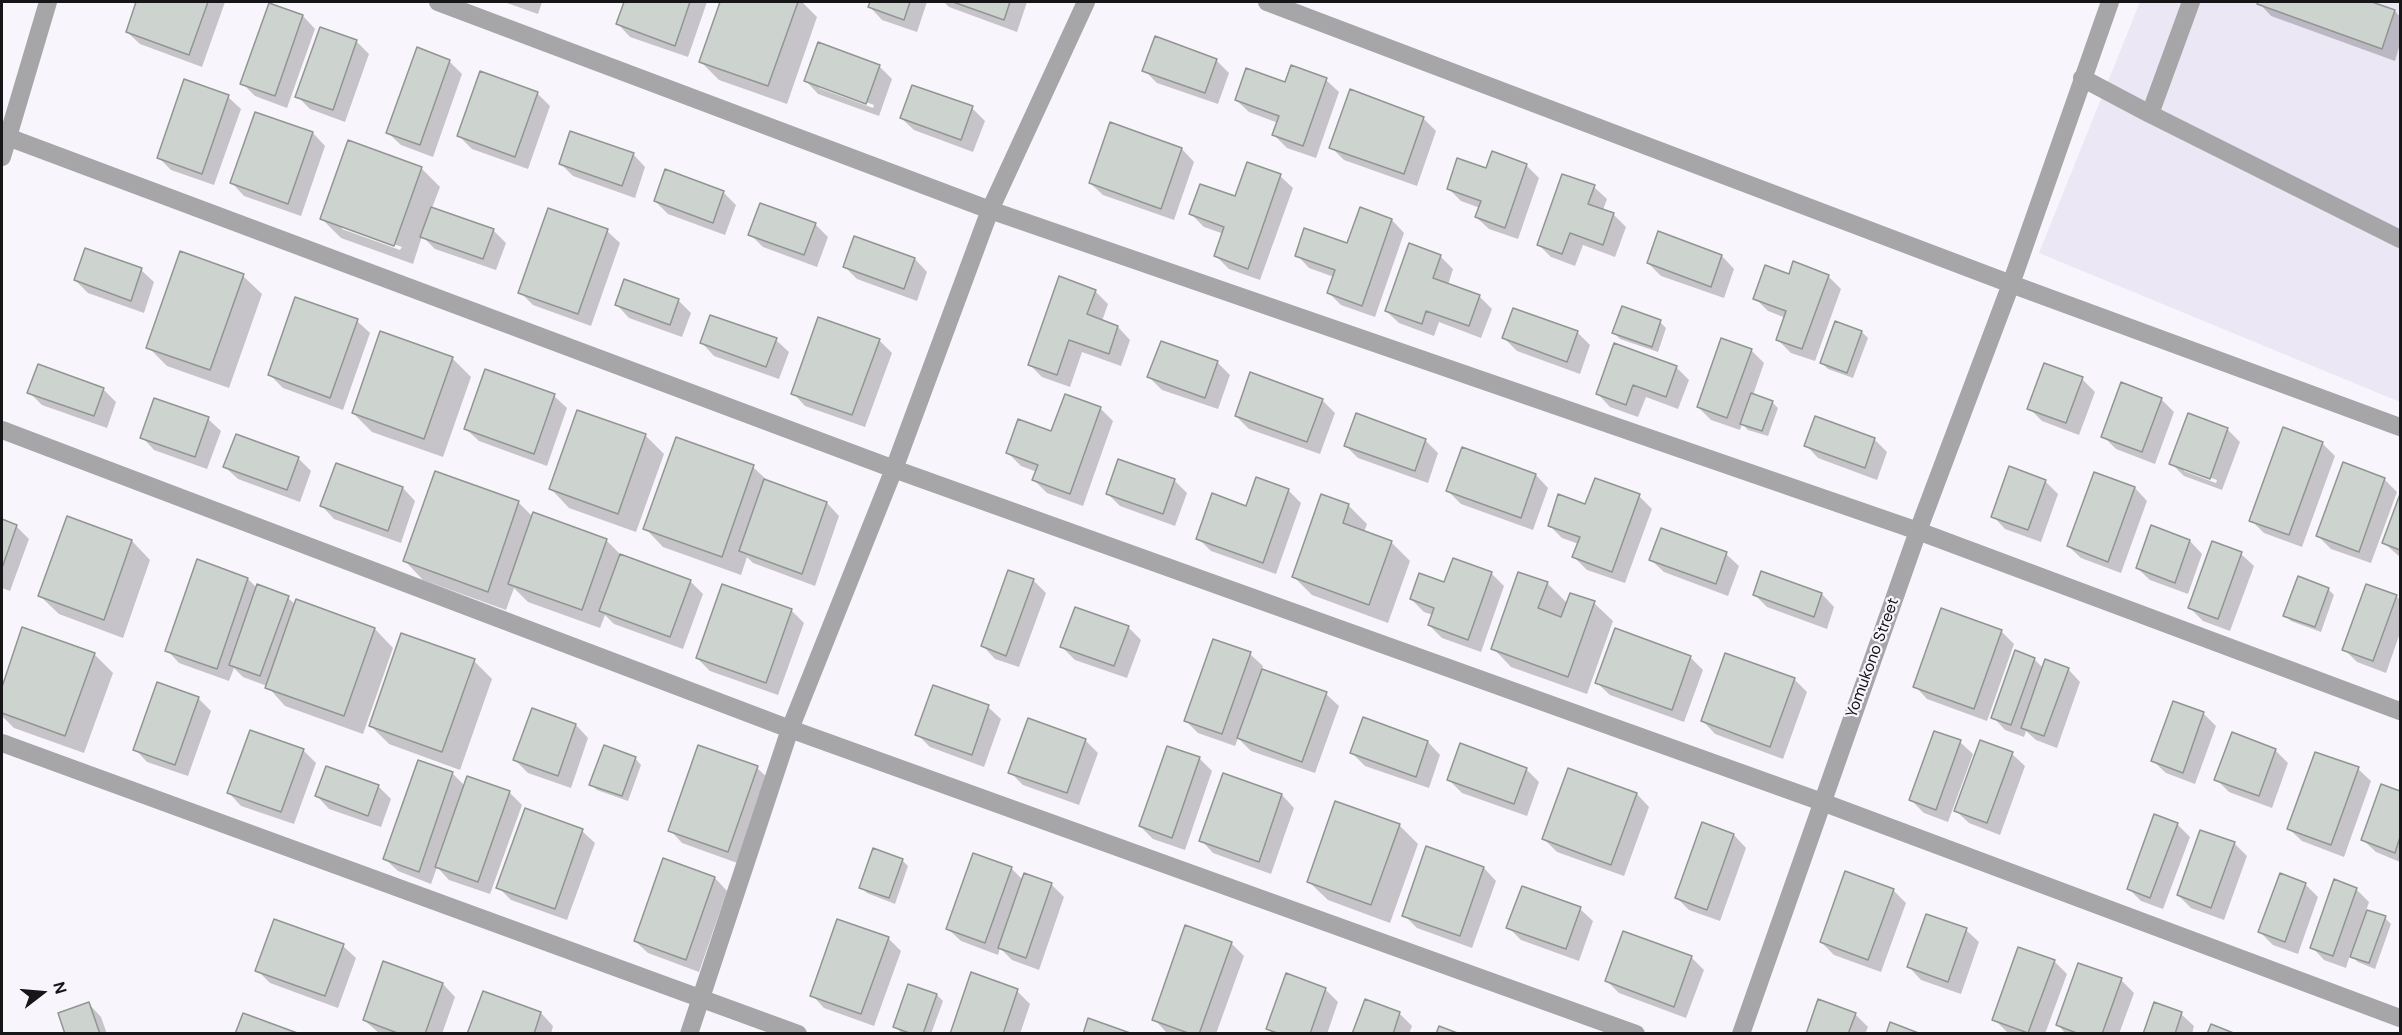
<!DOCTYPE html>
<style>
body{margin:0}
#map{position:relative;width:2402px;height:1035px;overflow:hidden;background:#f8f5fc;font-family:"DM Sans",sans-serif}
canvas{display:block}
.frame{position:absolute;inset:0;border:3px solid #161517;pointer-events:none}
.north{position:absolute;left:12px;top:963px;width:60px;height:60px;-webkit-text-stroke:4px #f8f5fc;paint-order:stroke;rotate:74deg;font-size:16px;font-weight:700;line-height:24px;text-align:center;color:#161517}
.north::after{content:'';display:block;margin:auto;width:21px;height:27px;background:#161517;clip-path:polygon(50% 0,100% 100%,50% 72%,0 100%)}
</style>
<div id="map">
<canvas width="2402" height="1035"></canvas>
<div class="frame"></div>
<div class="north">N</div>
</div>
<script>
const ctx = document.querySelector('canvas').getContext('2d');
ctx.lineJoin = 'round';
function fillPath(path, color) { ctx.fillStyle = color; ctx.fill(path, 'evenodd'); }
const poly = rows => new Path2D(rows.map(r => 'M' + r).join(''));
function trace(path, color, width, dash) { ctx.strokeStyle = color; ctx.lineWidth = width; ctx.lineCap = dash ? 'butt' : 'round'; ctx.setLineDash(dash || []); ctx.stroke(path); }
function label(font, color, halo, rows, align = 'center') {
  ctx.font = font + ' "DM Sans",sans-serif'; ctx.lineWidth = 4.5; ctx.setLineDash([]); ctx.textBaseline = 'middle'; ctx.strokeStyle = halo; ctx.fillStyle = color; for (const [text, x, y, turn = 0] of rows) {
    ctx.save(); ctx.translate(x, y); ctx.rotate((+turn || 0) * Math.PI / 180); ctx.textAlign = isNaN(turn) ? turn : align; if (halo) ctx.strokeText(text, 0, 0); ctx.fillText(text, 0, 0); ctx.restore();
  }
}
const built = poly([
 [2140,2,2400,2,2400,402,2039,253]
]);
const shadow = poly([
 [138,2,225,2,202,67,140,44,127,32],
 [504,2,542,2,538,14],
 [626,2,707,2,688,57,630,37,618,24],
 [721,2,802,2,817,17,787,104,719,80,700,61],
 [871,2,927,2,917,32,882,20,870,7],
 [944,2,1027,2,1017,32,949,7],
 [2259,2,2368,2,2395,11,2400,17,2400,44,2395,61,2271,16,2259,3],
 [303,16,315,29,287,108,255,96,242,83],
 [321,29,357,42,369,54,345,122,310,109,297,96],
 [1216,60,1229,73,1218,104,1157,83,1144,70],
 [449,61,462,74,433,157,401,145,388,133],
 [879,66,892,79,879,116,818,94,806,81],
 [819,85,874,105,873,108,819,88],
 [1292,67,1326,80,1339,92,1316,158,1287,148,1274,135,1278,123,1249,112,1236,100,1286,84],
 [481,73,538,94,550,106,528,169,472,149,459,136],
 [228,97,241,109,214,185,171,170,158,157],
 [972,108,985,121,973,152,914,130,901,118],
 [256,114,313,133,325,146,301,216,244,196,232,183],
 [1423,118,1436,131,1417,186,1344,160,1331,147],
 [1111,124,1182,149,1194,162,1174,220,1103,195,1090,183],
 [1493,153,1527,166,1539,178,1518,239,1489,229,1476,217,1480,208,1461,201,1448,188,1487,170],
 [633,154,645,167,635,198,573,176,561,164],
 [421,168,440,187,432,208,493,230,506,243,496,270,435,249,422,236,413,264,341,238,322,219],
 [342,226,402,247,400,250,342,229],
 [1280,176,1293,188,1260,280,1229,269,1216,256,1224,234,1204,227,1191,214,1236,198],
 [1594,187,1607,199,1603,210,1613,214,1626,227,1615,257,1583,245,1575,266,1551,257,1539,245],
 [723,192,736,205,725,235,668,214,655,201],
 [1361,209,1392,220,1404,233,1375,317,1341,305,1328,292,1334,277,1309,268,1297,255,1348,245],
 [815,224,828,237,817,267,763,247,750,234],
 [607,231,620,243,591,326,533,305,520,292],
 [855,238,915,259,927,272,917,301,857,279,844,266],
 [1440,256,1453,269,1448,285,1479,296,1492,309,1481,338,1439,322,1434,336,1399,323,1386,311],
 [1722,256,1734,269,1724,298,1661,276,1648,263],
 [141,270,154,282,144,313,88,293,75,280],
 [243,276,262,294,229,388,167,366,148,347],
 [1790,276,1828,276,1841,289,1815,361,1791,353,1778,340,1786,318,1768,311,1755,298],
 [1095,291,1108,304,1102,321,1118,327,1130,340,1121,366,1082,352,1070,387,1042,377,1029,364],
 [678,300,691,313,682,337,629,318,617,305],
 [357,321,370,333,343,410,283,388,270,375],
 [1660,322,1666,328,1658,352,1620,339,1614,333],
 [1836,323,1862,332,1868,338,1853,378,1828,369,1822,363],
 [1577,332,1590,345,1580,374,1517,351,1504,338],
 [776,340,789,352,779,379,714,356,702,343],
 [879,340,892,353,865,427,805,406,793,393],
 [1751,350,1764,363,1753,395,1772,402,1778,408,1768,436,1748,430,1742,424,1740,430,1711,420,1698,407],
 [452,358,471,377,443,457,372,432,353,413],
 [1217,362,1230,375,1218,409,1162,390,1149,377],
 [1676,367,1689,380,1678,409,1646,397,1638,417,1610,407,1598,394],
 [2082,379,2095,392,2079,435,2042,421,2029,408],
 [103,389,116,402,107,428,42,405,29,392],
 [554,396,567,408,547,466,479,441,466,429],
 [2161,399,2174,412,2155,464,2116,449,2103,436],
 [1322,400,1335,413,1320,454,1249,429,1236,416],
 [1100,408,1113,421,1083,506,1047,493,1034,480,1037,472,1021,466,1008,453],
 [208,419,221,431,207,469,154,450,142,437],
 [2227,429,2240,442,2222,490,2184,476,2171,463],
 [2184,468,2217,480,2216,483,2184,471],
 [645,435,664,454,636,532,569,508,551,489],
 [1874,439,1887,452,1877,480,1818,458,1806,445],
 [1425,440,1438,453,1428,483,1358,458,1346,446],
 [2322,443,2335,456,2302,547,2264,533,2251,520],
 [298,458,311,471,300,502,238,479,225,467],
 [336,465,403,488,415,501,401,543,334,519,322,506],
 [753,467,770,483,827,503,839,516,815,586,753,563,747,557,741,575,663,547,645,528],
 [436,473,519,503,533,517,606,540,623,557,690,581,703,594,683,649,614,624,605,615,600,628,528,602,514,588,506,610,423,580,405,561],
 [2095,474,2135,488,2147,501,2121,573,2081,558,2068,546],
 [1536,475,1548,488,1533,530,1461,504,1448,491],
 [2384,479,2397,492,2371,563,2331,549,2318,536],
 [1174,480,1187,493,1175,526,1120,506,1107,493],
 [2045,481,2058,494,2041,542,2005,529,1993,516],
 [1288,490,1301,503,1276,574,1211,551,1198,538,1247,508],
 [1639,496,1652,509,1625,583,1587,570,1574,557,1579,544,1562,538,1549,525,1586,506],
 [2400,498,2400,557,2384,543],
 [1348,505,1367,524,1364,532,1391,542,1410,561,1388,623,1312,595,1293,576],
 [2,521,16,526,29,539,10,591,2,588],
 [2152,527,2190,541,2202,554,2188,594,2150,580,2137,568],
 [132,541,150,560,123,638,59,614,40,596],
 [1726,554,1739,566,1728,596,1664,572,1651,560],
 [2241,554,2254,566,2230,631,2203,621,2190,608],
 [198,561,248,579,257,588,288,598,296,605,375,629,393,648,363,734,285,706,267,686,243,677,234,668,229,681,179,663,167,650],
 [1491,573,1504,586,1481,652,1442,638,1429,625,1433,615,1424,612,1411,599,1445,584],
 [1033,580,1046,593,1019,667,995,659,983,646],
 [1547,583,1568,604,1594,603,1613,621,1587,694,1511,667,1493,648],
 [2328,589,2334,595,2321,632,2291,621,2285,615],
 [1822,594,1834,607,1827,629,1767,607,1755,595],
 [2396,596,2400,600,2400,633,2386,673,2357,662,2344,649],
 [791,610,804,623,778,695,710,671,697,658],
 [1942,610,2002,632,2014,644,1987,721,1927,699,1915,686],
 [1128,627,1141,640,1127,678,1075,660,1062,647],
 [23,629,94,654,113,673,84,753,14,728,2,716,2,691],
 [1250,654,1263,666,1262,670,1326,694,1339,706,1315,773,1251,751,1238,738,1235,746,1198,733,1185,720],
 [1690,657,1703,670,1684,722,1610,695,1597,683],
 [2034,659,2044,669,2068,669,2080,682,2057,748,2036,740,2026,731,2024,737,2005,730,1993,717],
 [474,661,492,679,460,770,389,744,370,725],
 [1794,679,1807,692,1783,759,1715,734,1703,721],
 [198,698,211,711,188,776,147,762,135,749],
 [2174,703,2204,714,2216,726,2195,784,2166,773,2153,761],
 [988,707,1001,719,984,767,930,747,917,734],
 [576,725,588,738,571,788,528,773,515,760],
 [1085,740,1098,753,1079,805,1023,785,1010,772],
 [1428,742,1440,755,1429,788,1365,766,1352,753],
 [1960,742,1973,754,1948,822,1924,813,1911,800],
 [1168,748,1200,759,1212,771,1185,850,1153,839,1140,826],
 [303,750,316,763,294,824,241,806,229,793],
 [2275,750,2288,763,2272,808,2229,792,2216,779],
 [2012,754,2025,766,2000,835,1969,823,1956,811],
 [635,758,641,765,628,801,597,790,591,784],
 [419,762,453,774,465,786,509,792,522,805,490,894,449,880,437,867,431,884,398,871,385,859],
 [757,768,770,780,740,864,682,843,670,830],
 [1526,769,1539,782,1527,816,1462,793,1449,780],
 [2358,769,2371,781,2344,857,2302,841,2289,829],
 [1569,770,1637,794,1649,807,1624,876,1557,852,1544,839],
 [1224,775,1282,795,1294,808,1271,874,1213,853,1201,840],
 [378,786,391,799,381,827,329,809,317,796],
 [2382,786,2400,793,2400,862,2376,852,2363,840],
 [2177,824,2190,837,2163,909,2141,901,2129,889],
 [1399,825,1418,844,1390,923,1328,900,1309,882],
 [582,831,595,843,567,920,511,900,498,887],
 [1734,835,1746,848,1720,921,1689,910,1677,898],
 [2234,843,2247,856,2224,920,2191,908,2178,895],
 [1427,848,1484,868,1496,881,1472,948,1417,928,1404,915],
 [664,860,715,878,727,891,699,972,648,953,635,941],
 [902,860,908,866,895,904,867,893,861,887],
 [1011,868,1023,880,1025,875,1052,885,1064,897,1039,970,1012,960,1000,948,998,955,961,941,948,929],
 [2281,875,2306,885,2318,897,2298,954,2273,945,2260,932],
 [2356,889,2369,902,2366,911,2385,918,2391,924,2375,969,2358,962,2350,955,2346,968,2324,960,2312,947],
 [1893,890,1906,903,1881,972,1834,955,1821,942],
 [1580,909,1593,921,1579,961,1521,940,1508,927],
 [1966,930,1979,942,1961,994,1921,980,1909,967],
 [888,938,901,951,874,1026,824,1008,812,995],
 [1231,943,1244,956,1216,1034,1166,1032,1154,1019],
 [343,946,356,958,338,1008,270,983,257,970],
 [1691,957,1704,970,1686,1018,1619,993,1607,981],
 [2054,961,2067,974,2045,1034,2007,1032,1994,1019],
 [384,963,443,984,455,997,442,1034,380,1034,364,1020],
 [972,974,1017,991,1030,1004,1020,1034,951,1034],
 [2121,980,2134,993,2119,1034,2066,1034,2058,1025],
 [909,986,937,995,943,1001,931,1034,903,1034,895,1027],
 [1325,989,1338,1002,1327,1034,1273,1034,1268,1028],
 [89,1004,101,1017,107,1034,66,1034],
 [541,1013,553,1026,551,1034,469,1034],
 [1399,1013,1412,1026,1409,1034,1354,1034],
 [1855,1014,1868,1027,1865,1034,1807,1034],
 [2181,1014,2194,1026,2192,1034,2144,1034]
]);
const building = poly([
 [136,2,208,2,189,55,126,32,136,2],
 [624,2,690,2,675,46,616,24,624,2],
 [720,2,798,2,768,86,699,62,720,2],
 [870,2,910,2,904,20,868,7,870,2],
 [953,2,1010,2,1004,20,953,2],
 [2258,2,2372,2,2395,10,2382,49,2257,4,2258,2],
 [269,3,303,15,275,96,240,84,269,3],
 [320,27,357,40,333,110,295,97,320,27],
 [1155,36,1217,59,1205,93,1142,71,1155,36],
 [818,42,880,65,866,104,804,81,818,42],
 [417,47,450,60,420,145,386,133,417,47],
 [1291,65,1327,78,1303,146,1272,135,1279,116,1235,100,1246,68,1285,82,1291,65],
 [480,71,538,92,515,157,457,136,480,71],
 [184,79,229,95,202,174,157,158,184,79],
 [912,85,973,106,961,140,900,118,912,85],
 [1350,89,1424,117,1404,174,1329,148,1350,89],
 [255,112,313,132,288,204,230,183,255,112],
 [1110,122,1182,148,1161,209,1089,183,1110,122],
 [570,131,634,153,622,186,559,164,570,131],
 [348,140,422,167,394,246,320,219,348,140],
 [1492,151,1527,164,1505,228,1475,217,1481,201,1447,189,1457,158,1486,168,1492,151],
 [1247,162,1281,174,1248,269,1214,256,1224,227,1189,214,1200,184,1235,196,1247,162],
 [665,169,724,191,713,223,654,201,665,169],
 [1562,174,1595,185,1588,204,1614,213,1603,245,1570,233,1562,254,1537,245,1562,174],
 [760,203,816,223,804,255,748,235,760,203],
 [431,207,494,229,483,259,420,237,431,207],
 [1360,207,1392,219,1362,306,1327,293,1335,270,1295,256,1304,228,1347,243,1360,207],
 [548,208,608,229,578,314,518,293,548,208],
 [1658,231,1722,255,1711,287,1647,263,1658,231],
 [854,236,915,258,904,289,843,267,854,236],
 [1409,243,1441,255,1433,278,1480,295,1469,326,1426,311,1422,324,1385,311,1409,243],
 [85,248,142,268,131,301,74,280,85,248],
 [180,251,244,274,210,370,146,348,180,251],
 [1793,261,1829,275,1802,349,1776,340,1786,311,1753,299,1765,265,1789,274,1793,261],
 [1059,276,1096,290,1087,314,1118,326,1109,354,1069,340,1057,375,1028,365,1059,276],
 [624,279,679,299,670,325,615,305,624,279],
 [295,297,358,319,330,398,268,375,295,297],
 [1622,306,1661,320,1652,347,1612,333,1622,306],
 [1513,308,1578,331,1567,362,1502,338,1513,308],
 [710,315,777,338,766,367,700,343,710,315],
 [818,317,880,339,852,415,791,394,818,317],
 [1835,321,1862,331,1847,373,1820,363,1835,321],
 [380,331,453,357,424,439,352,413,380,331],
 [1721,338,1752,349,1727,418,1697,407,1721,338],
 [1161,341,1218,361,1205,398,1147,377,1161,341],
 [1614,343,1677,366,1666,397,1633,385,1626,405,1596,394,1614,343],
 [2044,363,2083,377,2066,423,2027,409,2044,363],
 [38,364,104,388,94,416,27,393,38,364],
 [485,369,555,394,534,454,464,429,485,369],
 [1250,372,1323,399,1307,442,1235,416,1250,372],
 [2121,382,2162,398,2142,452,2101,437,2121,382],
 [1751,393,1773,401,1762,431,1740,424,1751,393],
 [1065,394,1101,407,1070,494,1032,480,1038,465,1006,453,1018,419,1051,431,1065,394],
 [154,398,209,417,195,457,140,438,154,398],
 [577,410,646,434,618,514,549,489,577,410],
 [1356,413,1426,439,1415,471,1344,446,1356,413],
 [2188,413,2228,428,2210,479,2169,464,2188,413],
 [1815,416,1875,438,1865,468,1804,446,1815,416],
 [2283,427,2323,442,2289,535,2249,521,2283,427],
 [236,434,299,457,287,490,223,467,236,434],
 [676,437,754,465,722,557,643,529,676,437],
 [1462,447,1536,474,1521,518,1446,491,1462,447],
 [1118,459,1175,479,1163,514,1106,494,1118,459],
 [2343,462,2385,478,2359,552,2316,536,2343,462],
 [336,463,403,487,388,531,320,506,336,463],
 [2009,466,2046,480,2028,530,1991,517,2009,466],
 [435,471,519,501,488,592,403,561,435,471],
 [2094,472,2135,487,2108,562,2067,546,2094,472],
 [1256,477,1289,489,1263,563,1196,539,1212,493,1246,506,1256,477],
 [1595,478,1640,494,1612,572,1572,557,1580,537,1548,526,1558,494,1585,504,1595,478],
 [764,479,827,502,802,574,739,551,764,479],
 [1321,494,1349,504,1343,523,1392,541,1369,605,1292,577,1321,494],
 [2400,494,2400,550,2382,543,2400,494],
 [533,512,607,539,582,610,508,584,533,512],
 [67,516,132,540,104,620,38,596,67,516],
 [2,519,17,525,2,568,2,519],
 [2151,525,2190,540,2175,583,2136,568,2151,525],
 [1661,528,1727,552,1716,584,1649,560,1661,528],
 [2212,541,2242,552,2218,619,2188,608,2212,541],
 [620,554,691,580,670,637,599,611,620,554],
 [1453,558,1492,572,1468,640,1428,625,1434,608,1410,599,1419,573,1444,582,1453,558],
 [197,559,248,578,217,669,165,651,197,559],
 [1008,570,1034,579,1006,656,981,646,1008,570],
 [1761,571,1822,593,1814,617,1753,595,1761,571],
 [1518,572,1548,582,1538,608,1561,617,1570,593,1595,601,1568,677,1491,649,1518,572],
 [2298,576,2329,588,2315,627,2283,616,2298,576],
 [257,584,289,596,260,676,229,665,257,584],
 [722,584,792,609,766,683,696,658,722,584],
 [2366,584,2397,595,2373,661,2342,650,2366,584],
 [296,599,375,628,344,716,265,688,296,599],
 [1075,607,1129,626,1114,666,1060,647,1075,607],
 [1941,608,2002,630,1974,709,1913,687,1941,608],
 [22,627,95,653,65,736,2,713,2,687,22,627],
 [1615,628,1691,656,1672,710,1595,683,1615,628],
 [401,633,475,659,442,752,369,726,401,633],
 [1213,639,1251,652,1222,734,1184,721,1213,639],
 [2015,650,2035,658,2011,725,1991,718,2015,650],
 [1725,653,1795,678,1770,747,1701,721,1725,653],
 [2045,659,2069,668,2044,736,2021,728,2045,659],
 [1262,669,1327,692,1302,762,1237,738,1262,669],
 [157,682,199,697,175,765,133,750,157,682],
 [933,685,989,705,972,755,915,735,933,685],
 [2173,701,2204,712,2183,773,2151,761,2173,701],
 [532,708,576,724,558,776,513,760,532,708],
 [1363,717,1428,741,1416,777,1350,753,1363,717],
 [1028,718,1086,739,1067,793,1008,773,1028,718],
 [250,730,304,749,281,812,227,793,250,730],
 [1934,731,1961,740,1936,810,1909,800,1934,731],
 [2232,732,2276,749,2259,796,2214,780,2232,732],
 [1980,740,2013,752,1987,823,1954,811,1980,740],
 [1460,743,1527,768,1514,804,1447,780,1460,743],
 [604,745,636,757,622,796,589,785,604,745],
 [698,745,758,766,728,852,668,831,698,745],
 [1167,746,1200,757,1172,838,1139,826,1167,746],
 [2315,752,2359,767,2331,845,2287,829,2315,752],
 [418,760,453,772,419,872,383,859,418,760],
 [326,766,379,785,368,816,315,796,326,766],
 [1568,768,1637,793,1611,865,1542,839,1568,768],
 [1223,773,1282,794,1259,862,1199,841,1223,773],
 [467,776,510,791,478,882,435,867,467,776],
 [2381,784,2400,791,2400,837,2395,853,2361,840,2381,784],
 [1335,801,1400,824,1371,905,1307,882,1335,801],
 [525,808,583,829,555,909,496,888,525,808],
 [2154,814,2178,823,2150,898,2127,889,2154,814],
 [1702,822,1734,834,1707,910,1675,898,1702,822],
 [2200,830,2235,842,2211,908,2177,895,2200,830],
 [1426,846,1484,867,1460,936,1402,916,1426,846],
 [873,848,903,859,889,898,859,888,873,848],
 [973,853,1012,867,985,943,946,929,973,853],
 [663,858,715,877,686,960,634,941,663,858],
 [1845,871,1894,889,1868,960,1820,942,1845,871],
 [1024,873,1052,883,1026,958,998,948,1024,873],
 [2280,873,2306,883,2285,942,2258,932,2280,873],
 [2334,879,2357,888,2333,956,2310,948,2334,879],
 [1522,886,1581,907,1566,949,1506,928,1522,886],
 [2367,910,2386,916,2369,963,2350,957,2367,910],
 [1926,914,1967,928,1948,982,1907,967,1926,914],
 [274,919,344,944,325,996,255,971,274,919],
 [837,919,889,937,861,1014,810,996,837,919],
 [1185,925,1232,942,1199,1034,1191,1034,1152,1020,1185,925],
 [1623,931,1692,956,1674,1007,1605,981,1623,931],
 [2018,947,2055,960,2028,1033,1992,1020,2018,947],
 [383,961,443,983,425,1034,400,1034,363,1020,383,961],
 [2078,963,2122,978,2102,1034,2079,1034,2056,1025,2078,963],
 [971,972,1018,989,1003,1034,950,1034,971,972],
 [1286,973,1326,988,1310,1034,1280,1034,1266,1029,1286,973],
 [908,984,937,994,923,1034,912,1034,893,1027,908,984],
 [483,991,541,1012,534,1034,467,1034,483,991],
 [1365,999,1400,1012,1393,1034,1352,1034,1365,999],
 [1818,999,1856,1013,1848,1034,1806,1034,1818,999],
 [89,1002,100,1034,65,1034,58,1013,89,1002],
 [2154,1002,2182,1012,2175,1034,2143,1034,2154,1002],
 [243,1013,300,1034,235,1034,243,1013],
 [1088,1018,1133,1034,1083,1034,1088,1018],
 [1890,1022,1921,1034,1886,1034,1890,1022],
 [2211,1024,2236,1034,2207,1034,2211,1024],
 [1439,1026,1460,1034,1436,1034,1439,1026]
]);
const service = poly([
 [2082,78,2150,114,2191,2],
 [2150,114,2400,239]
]);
const minor = poly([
 [438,2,990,210,1918,531,2400,711],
 [1267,2,2011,284,2400,427],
 [2,135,894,469,1822,802,2400,1018],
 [2,157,48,2],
 [2,430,790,729,1636,1034],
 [2,743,798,1034],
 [689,1034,790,729,894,469,990,210,1086,2],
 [1741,1034,1918,531,2011,284,2110,2]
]);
const streetNames = [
 ["Yomukono Street",1873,658,-70]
];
fillPath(built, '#ebe7f4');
fillPath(shadow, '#0003');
fillPath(building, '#cdd3ce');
trace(building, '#909691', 1.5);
trace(service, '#a6a5a8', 18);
trace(minor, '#a6a5a8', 18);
label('16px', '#161517', '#f8f5fc', streetNames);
</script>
